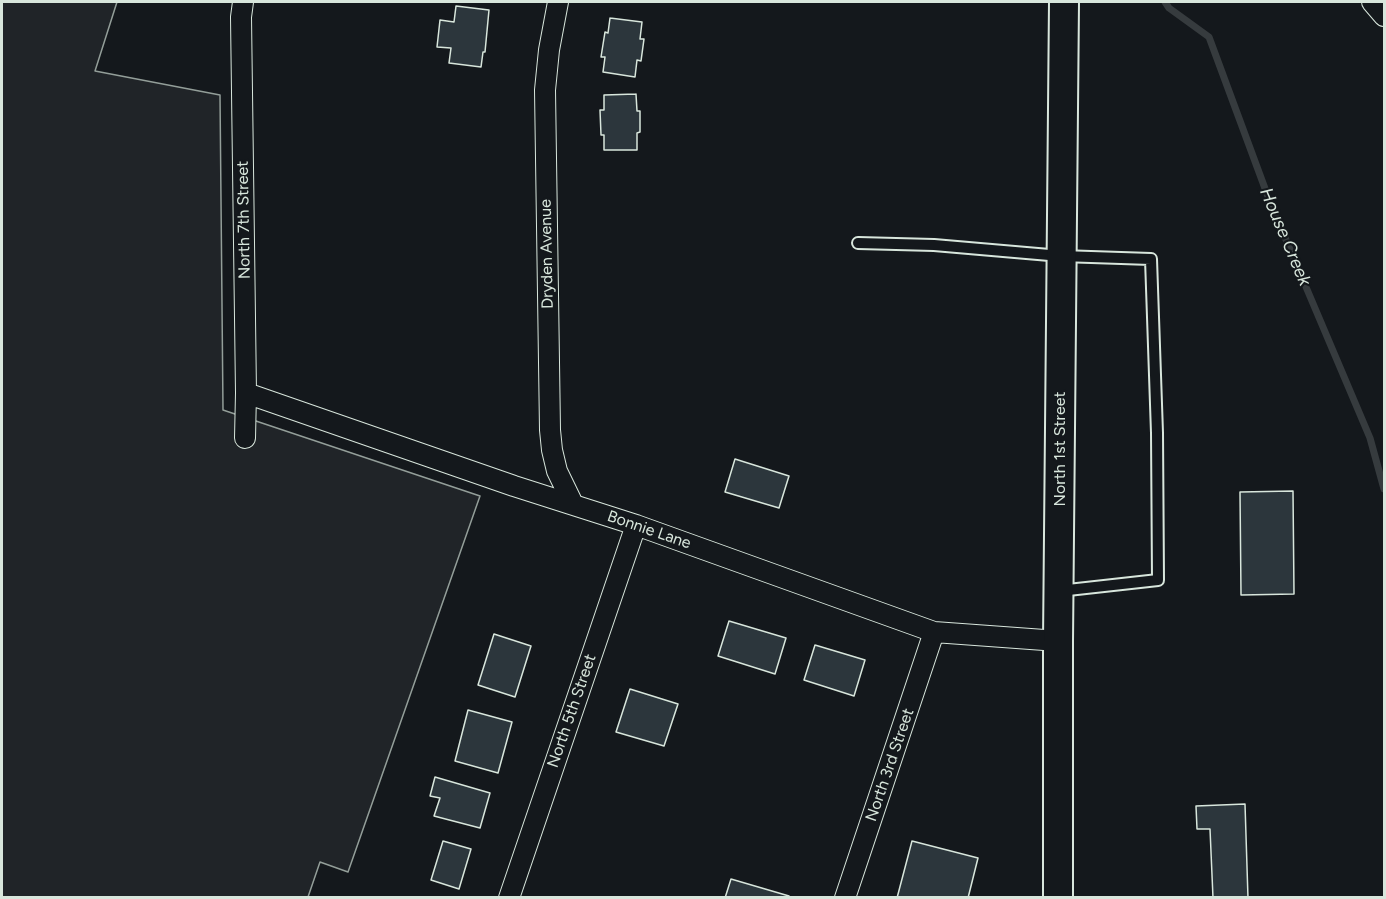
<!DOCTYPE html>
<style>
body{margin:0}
#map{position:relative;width:1386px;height:899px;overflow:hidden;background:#14181c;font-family:Figtree,sans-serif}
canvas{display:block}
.frame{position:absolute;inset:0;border:3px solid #d8e6dc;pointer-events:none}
</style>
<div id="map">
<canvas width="1386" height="899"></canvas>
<div class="frame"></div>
</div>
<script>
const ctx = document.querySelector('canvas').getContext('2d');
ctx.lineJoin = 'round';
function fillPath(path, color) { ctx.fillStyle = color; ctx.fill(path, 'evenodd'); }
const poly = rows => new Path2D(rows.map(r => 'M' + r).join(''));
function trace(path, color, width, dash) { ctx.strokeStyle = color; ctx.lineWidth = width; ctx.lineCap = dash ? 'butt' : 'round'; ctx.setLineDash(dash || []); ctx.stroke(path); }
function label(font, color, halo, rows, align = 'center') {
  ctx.font = font + ' Figtree,sans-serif'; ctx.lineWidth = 4.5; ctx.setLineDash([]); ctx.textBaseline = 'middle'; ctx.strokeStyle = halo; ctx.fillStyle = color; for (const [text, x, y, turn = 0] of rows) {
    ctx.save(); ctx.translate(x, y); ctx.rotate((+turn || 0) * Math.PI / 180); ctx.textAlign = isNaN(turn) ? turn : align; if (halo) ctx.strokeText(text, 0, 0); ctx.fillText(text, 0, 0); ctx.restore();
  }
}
const green = poly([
 [2,2,117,2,95,71,220,95,223,410,480,496,348,872,320,862,308,897,2,898,2,2]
]);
const stream = poly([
 [1165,2,1169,8,1209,37,1270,202,1370,438,1384,489]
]);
const building = poly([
 [456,6,489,10,485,52,483,52,481,67,449,63,451,48,437,47,440,20,454,22,456,6],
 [610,18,642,22,640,39,644,39,641,61,637,60,635,77,603,72,605,57,601,57,605,32,608,33,610,18],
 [636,94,637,111,640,111,640,132,637,133,637,150,604,150,604,135,601,135,600,110,604,110,604,95,636,94],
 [735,459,789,476,779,508,725,492,735,459],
 [1293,491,1294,594,1241,595,1240,492,1293,491],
 [729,621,786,638,775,674,718,656,729,621],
 [494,634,531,646,515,697,478,685,494,634],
 [815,645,865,660,854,696,804,680,815,645],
 [630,689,678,704,664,746,616,732,630,689],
 [468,710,512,722,498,773,455,761,468,710],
 [435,777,490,793,480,828,434,816,440,798,430,796,435,777],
 [1245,804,1248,898,1213,898,1210,829,1197,829,1196,806,1245,804],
 [443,841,471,849,459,889,431,880,443,841],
 [912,841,978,858,968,898,897,898,912,841],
 [731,879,789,896,788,898,725,898,731,879]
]);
const lane = poly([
 [858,243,934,245,1061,256,1151,259,1157,433,1158,580,1059,591]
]);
const street = poly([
 [243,2,241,17,246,393,245,438],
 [558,2,549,50,545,90,550,430,552,450,557,471,573,504],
 [1372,2,1384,16],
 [246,393,514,486,636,525,934,632,1058,641],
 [509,898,636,525],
 [845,898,934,632]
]);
const secondary = poly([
 [1058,898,1058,641,1064,2]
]);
const streetNames = [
 ["North 7th Street",244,220,-91],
 ["Dryden Avenue",547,254,-91],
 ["North 1st Street",1060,449,-90],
 ["Bonnie Lane",649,530,19],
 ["North 5th Street",572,711,-71],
 ["North 3rd Street",890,765,-71]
];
const waterNames = [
 ["House Creek",1285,237,67]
];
fillPath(green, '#202428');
trace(green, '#939e99', 1.5);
trace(stream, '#363b3e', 7);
fillPath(building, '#2c363c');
trace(building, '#d8e6dc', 1.5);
trace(lane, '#d8e6dc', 14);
trace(street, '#d8e6dc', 22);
trace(secondary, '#d8e6dc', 32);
trace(lane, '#14181c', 10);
trace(street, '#14181c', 20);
trace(secondary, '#14181c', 28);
label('16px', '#d8e6dc', '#14181c', streetNames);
label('italic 18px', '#d8e6dc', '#14181c', waterNames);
</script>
